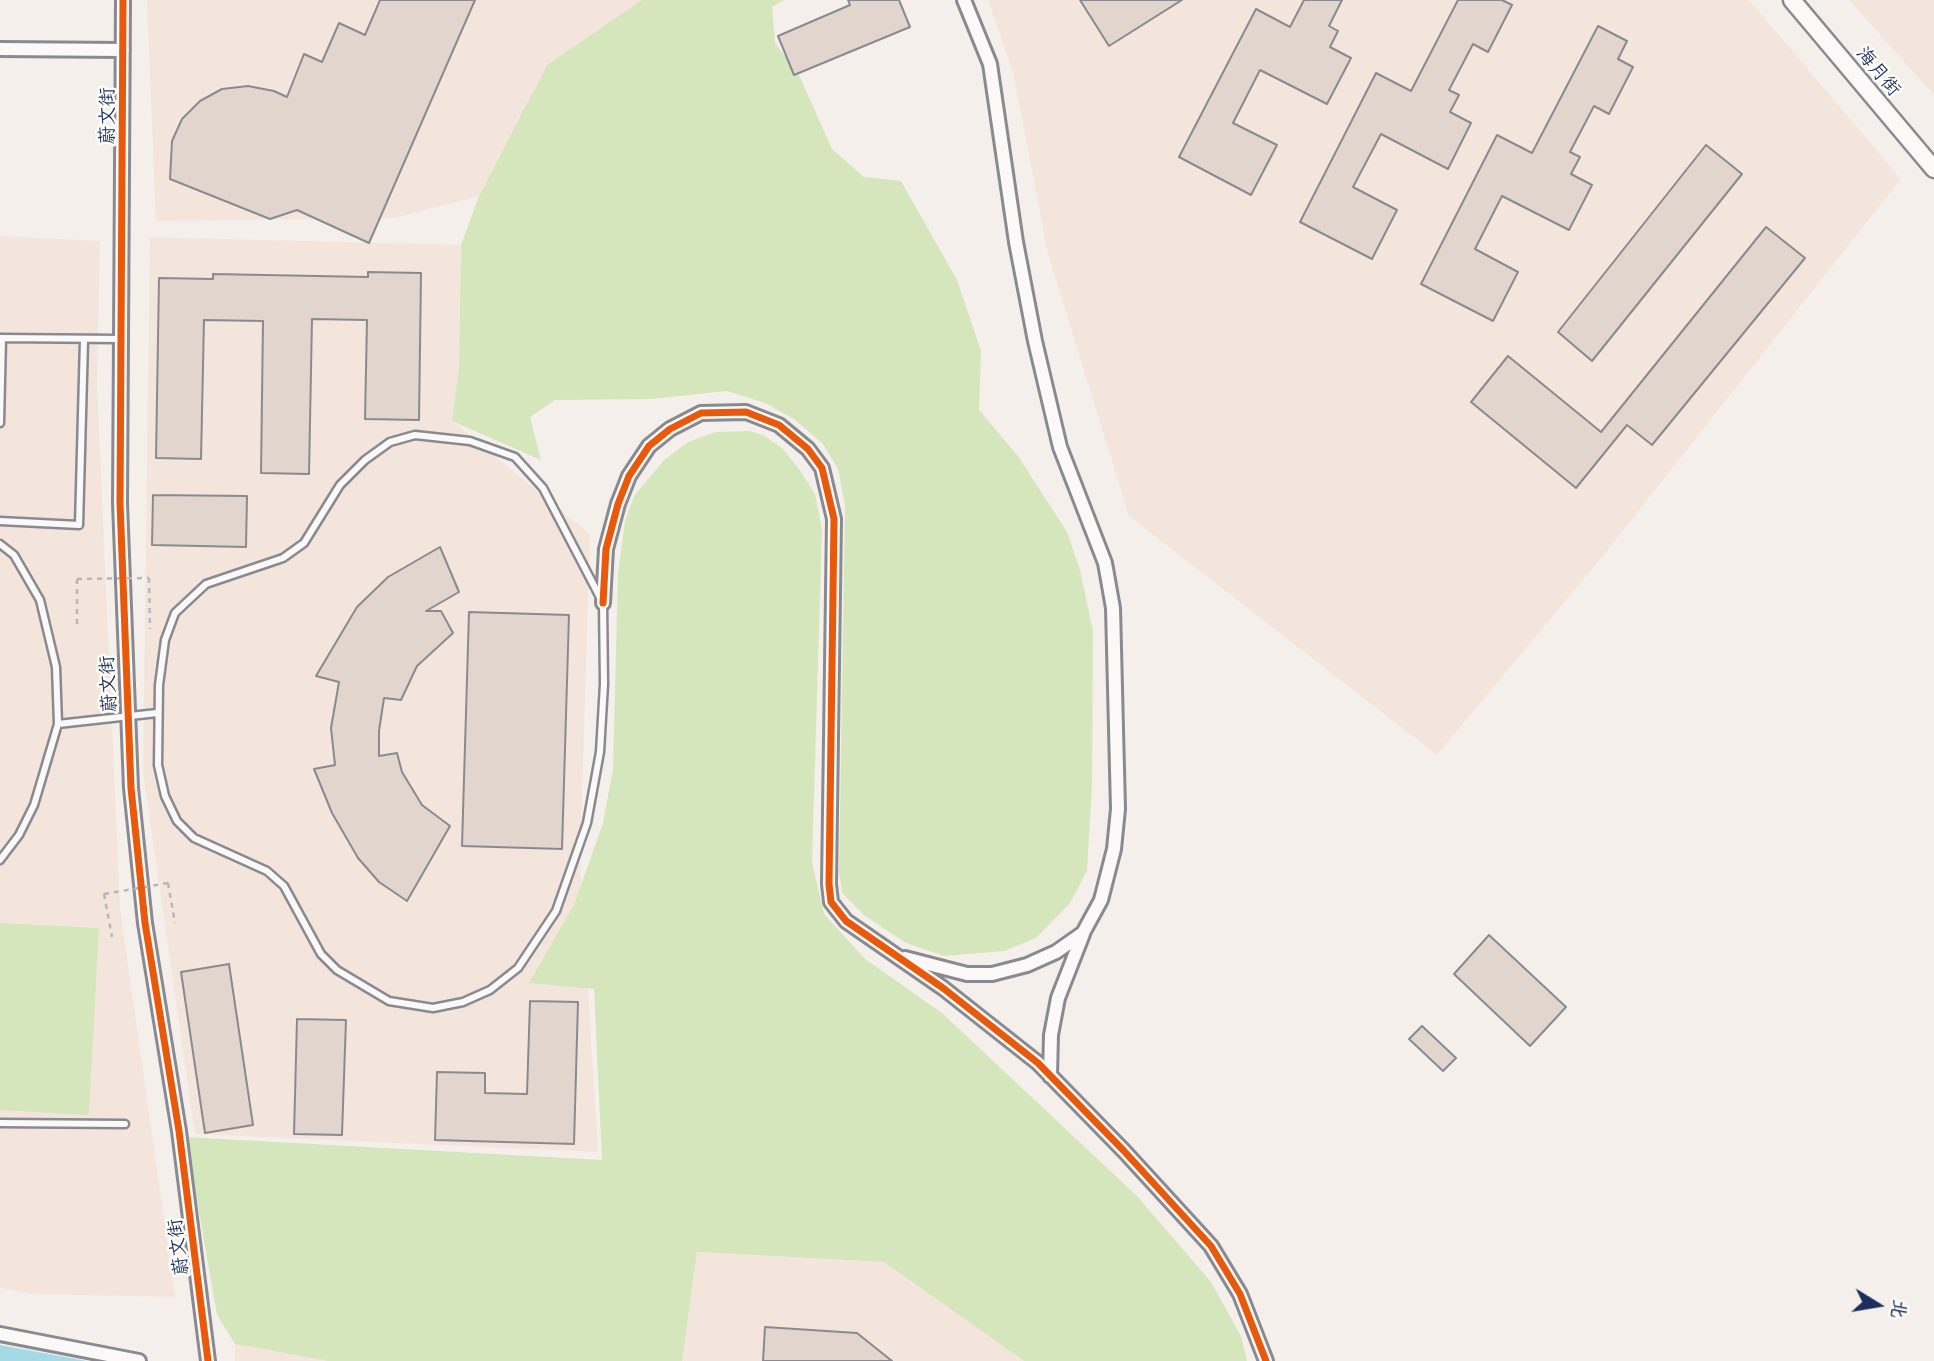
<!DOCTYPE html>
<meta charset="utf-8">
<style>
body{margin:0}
#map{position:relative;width:1934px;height:1361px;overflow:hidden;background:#f4efea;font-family:"Shantell Sans","LXGW WenKai TC",sans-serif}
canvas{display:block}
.north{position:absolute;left:1843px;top:1270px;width:70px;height:70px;-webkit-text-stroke:5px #fdfcf7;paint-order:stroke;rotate:101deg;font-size:19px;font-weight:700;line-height:28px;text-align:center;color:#1b2f5e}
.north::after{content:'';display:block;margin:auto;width:24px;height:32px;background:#1b2f5e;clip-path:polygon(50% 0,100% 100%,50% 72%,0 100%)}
</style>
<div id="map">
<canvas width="1934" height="1361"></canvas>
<div class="north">北</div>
</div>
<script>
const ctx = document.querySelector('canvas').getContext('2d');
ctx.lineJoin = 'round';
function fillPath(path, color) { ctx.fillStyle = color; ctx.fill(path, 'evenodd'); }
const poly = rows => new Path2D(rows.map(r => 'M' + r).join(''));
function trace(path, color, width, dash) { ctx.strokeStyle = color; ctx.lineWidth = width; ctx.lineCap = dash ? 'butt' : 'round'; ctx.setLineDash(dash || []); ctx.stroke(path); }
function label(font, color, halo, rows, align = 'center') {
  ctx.font = font + ' "Shantell Sans","LXGW WenKai TC",sans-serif'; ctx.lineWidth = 5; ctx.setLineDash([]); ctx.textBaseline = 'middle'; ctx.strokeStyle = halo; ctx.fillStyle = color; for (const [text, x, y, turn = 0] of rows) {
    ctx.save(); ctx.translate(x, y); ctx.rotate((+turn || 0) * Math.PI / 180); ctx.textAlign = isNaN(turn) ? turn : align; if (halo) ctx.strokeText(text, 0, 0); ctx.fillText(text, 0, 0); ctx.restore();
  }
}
const built = poly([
 [147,0,642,0,547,66,479,196,394,218,156,221],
 [988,0,1749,0,1901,179,1598,562,1437,755,1129,516,1048,254,1013,72],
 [1849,0,1934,0,1934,95],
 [0,236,100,241,97,384,120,908,175,1297,34,1294,0,1288],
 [150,237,461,245,459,367,452,421,590,534,580,861,598,1152,195,1134,143,772],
 [697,1252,884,1262,1024,1361,682,1361],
 [235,1344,328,1361,235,1361]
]);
const green = poly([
 [642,0,784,0,772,7,775,43,798,73,832,149,864,177,901,181,957,280,981,351,979,410,1018,456,1067,532,1080,570,1093,631,1092,784,1087,871,1070,903,1036,938,1004,951,944,956,906,943,865,916,842,893,839,872,845,505,838,469,823,444,794,419,765,403,727,391,651,399,555,400,530,417,541,460,452,421,459,367,461,245,479,196,547,65],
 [749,431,763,435,782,448,799,469,815,494,822,529,812,862,824,914,865,959,942,1013,1137,1196,1211,1282,1241,1336,1247,1361,1024,1361,884,1262,697,1252,682,1361,328,1361,235,1344,217,1315,186,1137,602,1160,594,989,529,983,574,905,603,823,613,769,618,573,625,521,634,496,664,460,688,442,716,432],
 [0,923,99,928,89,1115,0,1110]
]);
const water = poly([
 [0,1345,87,1361,0,1361]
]);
const building = poly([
 [380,0,475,0,369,243,297,210,270,219,170,179,172,141,182,119,200,101,222,89,248,86,274,91,287,97,304,54,322,62,339,23,365,35,380,0],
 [848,0,899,0,910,27,794,75,778,36,850,5,848,0],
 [1080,0,1182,0,1109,46,1080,0],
 [1304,0,1342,0,1329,26,1338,31,1330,47,1351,58,1327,104,1260,70,1233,123,1277,145,1251,195,1179,157,1256,9,1290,27,1304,0],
 [1458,0,1502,0,1512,5,1488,52,1473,44,1449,90,1459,95,1450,112,1471,123,1448,169,1381,134,1353,187,1397,210,1372,259,1300,222,1376,73,1411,91,1458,0],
 [1598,26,1627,41,1618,59,1633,67,1609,114,1594,106,1570,152,1580,157,1571,174,1592,185,1569,230,1502,196,1475,249,1518,272,1493,321,1421,284,1497,135,1532,153,1598,26],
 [1706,145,1742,174,1592,361,1558,332,1706,145],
 [1766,227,1805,258,1652,445,1627,425,1576,488,1471,402,1508,356,1601,432,1766,227],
 [368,272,421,273,419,420,365,419,367,320,312,319,309,474,261,473,263,321,204,320,201,459,156,458,159,278,213,279,213,274,368,277,368,272],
 [153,495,247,496,246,547,152,545,153,495],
 [440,547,459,592,426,611,441,611,453,633,417,666,401,700,384,698,379,731,379,756,397,753,402,772,422,805,450,826,407,901,379,882,358,858,332,813,314,769,335,765,331,728,339,682,316,676,357,607,388,577,440,547],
 [469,612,569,615,562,849,462,846,469,612],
 [1489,935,1566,1007,1530,1046,1454,974,1489,935],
 [229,964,253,1125,205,1133,181,972,229,964],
 [530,1001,578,1002,574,1144,435,1140,437,1072,485,1073,485,1093,527,1094,530,1001],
 [297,1019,346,1020,342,1135,294,1134,297,1019],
 [1422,1026,1456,1058,1443,1071,1409,1039,1422,1026],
 [765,1327,857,1333,892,1361,763,1361,765,1327]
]);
const path = poly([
 [149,578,150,629],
 [77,579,77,627],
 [168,883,175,923],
 [104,894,112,937]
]);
const service = poly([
 [0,338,120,339],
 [0,423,2,338],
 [415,435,470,441,515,457,543,488,603,603,604,684,600,752,587,823,556,911,518,968,490,990,463,1002,433,1008,389,1001,337,970,321,954,284,886,267,871,194,838,177,821,165,796,158,765,159,685,165,640,175,613,206,584,283,558,304,543,340,485,365,460,390,442,415,435],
 [0,521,79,525,84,340],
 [0,544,14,555,40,600,56,667,58,724,34,805,19,835,0,860],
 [58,724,157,713],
 [0,1123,125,1124]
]);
const minor = poly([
 [123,0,120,503,131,788,145,923,179,1131,208,1361],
 [0,49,123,50],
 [603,603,606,549,618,504,629,476,649,446,670,429,701,413,746,412,779,425,808,449,822,468,834,519,829,884,831,902,846,921,943,988,1038,1063,1124,1151,1211,1246,1240,1294,1266,1361],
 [905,958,967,974,992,974,1027,965,1056,952,1083,933,1101,900,1114,849,1118,809,1113,608,1105,563,1060,447,1035,341,1016,242,990,64,964,0],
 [1050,1076,1051,1035,1058,998,1083,934],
 [0,1334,139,1361]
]);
const tertiary = poly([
 [1792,0,1934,169]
]);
const pathBridge = poly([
 [77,579,149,578],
 [104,894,168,883]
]);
const cycleway = poly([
 [123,0,120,503,131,788,145,923,179,1131,208,1361],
 [603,603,606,549,618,504,629,476,649,446,670,429,701,413,746,412,779,425,808,449,822,468,834,519,829,884,831,902,846,921,943,988,1038,1063,1124,1151,1211,1246,1240,1294,1266,1361]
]);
const streetNames = [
 ["海月街",1878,72,50],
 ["蔚文街",108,116,-90],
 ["蔚文街",109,684,-93],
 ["蔚文街",179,1247,-97]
];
fillPath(built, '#f4e5dc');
fillPath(green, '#d5e6bd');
fillPath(water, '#a6d9e6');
fillPath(building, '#e1d5ce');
trace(building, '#898a91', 2);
trace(service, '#898a91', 11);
trace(minor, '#898a91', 18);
trace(tertiary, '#898a91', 21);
trace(path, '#b5b7bb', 2.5, [5, 5]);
trace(service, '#faf9f7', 6);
trace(minor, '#faf9f7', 12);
trace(tertiary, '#faf9f7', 16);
trace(pathBridge, '#b5b7bb', 2.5, [5, 5]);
trace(cycleway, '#e8590c', 7);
label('19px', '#1b2f5e', '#fdfcf7', streetNames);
</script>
